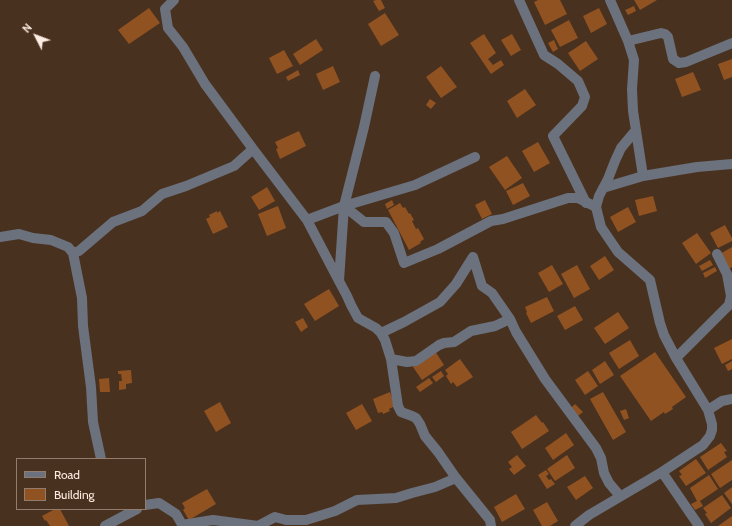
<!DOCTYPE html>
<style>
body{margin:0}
#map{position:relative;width:732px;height:526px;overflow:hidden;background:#49311f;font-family:Cabin,sans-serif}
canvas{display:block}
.legend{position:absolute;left:16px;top:458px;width:130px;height:52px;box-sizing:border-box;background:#49311f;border:1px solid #917c6d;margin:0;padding:5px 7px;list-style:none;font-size:12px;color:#fdede2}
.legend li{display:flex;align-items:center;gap:8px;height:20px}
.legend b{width:20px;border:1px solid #917c6d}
.north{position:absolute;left:16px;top:16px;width:40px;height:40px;-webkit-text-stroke:3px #49311f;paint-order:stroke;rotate:312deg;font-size:11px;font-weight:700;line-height:16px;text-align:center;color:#fdede2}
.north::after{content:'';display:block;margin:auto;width:14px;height:18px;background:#fdede2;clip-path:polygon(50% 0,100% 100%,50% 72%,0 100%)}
</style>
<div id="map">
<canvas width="732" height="526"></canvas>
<ul class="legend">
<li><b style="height:5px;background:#6b717d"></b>Road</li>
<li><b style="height:11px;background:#915221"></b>Building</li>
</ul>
<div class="north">N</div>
</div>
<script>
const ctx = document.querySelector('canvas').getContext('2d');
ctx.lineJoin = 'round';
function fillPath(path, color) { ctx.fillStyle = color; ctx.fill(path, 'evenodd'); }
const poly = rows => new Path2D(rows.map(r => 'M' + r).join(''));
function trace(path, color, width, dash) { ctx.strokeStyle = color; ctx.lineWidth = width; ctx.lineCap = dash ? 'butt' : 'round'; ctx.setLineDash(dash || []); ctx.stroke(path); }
const building = poly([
 [376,0,381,0,385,8,379,11,373,1],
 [538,0,560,0,567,14,545,25,534,2],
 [634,0,657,0,640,10],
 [634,6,636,11,628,15,625,10],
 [149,8,160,23,129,44,118,30],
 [599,8,607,24,591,33,583,16],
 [385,13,399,35,381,46,368,24],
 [569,20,578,38,560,47,551,30],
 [484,34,496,53,488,59,493,65,501,60,504,65,491,74,470,43],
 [512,34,521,50,511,56,501,40],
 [316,39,323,50,300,65,293,54],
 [554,40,558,49,553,52,548,43],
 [586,41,598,59,580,71,568,53],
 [284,50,293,66,277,74,269,58],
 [732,59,732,77,724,80,718,64],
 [333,66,340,82,323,90,316,74],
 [441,66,457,87,441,98,426,77],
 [298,70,300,75,288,81,286,77],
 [693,72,701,90,682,97,675,79],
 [525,89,536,105,517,118,507,101],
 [430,99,436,103,431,109,426,105],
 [299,131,306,146,280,159,276,149,278,148,275,142],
 [538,142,550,163,534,172,522,151],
 [507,156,522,178,505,190,489,167],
 [523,183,530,196,513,205,506,191],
 [267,187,275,201,259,210,251,197],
 [653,196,657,211,639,216,635,200],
 [392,200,394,205,387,209,385,204],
 [485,200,492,214,482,219,475,205],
 [400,203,403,208,405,207,409,214,410,213,414,220,412,221,416,229,418,228,424,239,420,242,421,243,409,250,388,210],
 [278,206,286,228,267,236,258,214],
 [628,207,636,222,618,232,610,217],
 [217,211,217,213,220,211,228,227,213,234,206,219,210,217,209,215],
 [725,225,732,238,732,241,718,248,710,233],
 [697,233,711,253,696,264,682,243],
 [732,247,732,267,729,269,720,254],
 [605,256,614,270,599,280,590,266],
 [710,260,713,265,702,271,699,266],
 [552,265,563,284,549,292,538,273],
 [577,265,590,289,574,298,561,274],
 [715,267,717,271,705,278,703,273],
 [329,289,339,306,315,321,304,304],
 [547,297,554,311,531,323,526,313,527,312,525,307],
 [575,306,583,320,565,330,557,316],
 [618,312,629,328,605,344,594,328],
 [303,318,308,327,301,332,295,322],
 [732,339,732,359,722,364,714,348],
 [630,340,639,356,619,369,609,353],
 [435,351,444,365,422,380,413,367],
 [655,352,686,397,672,407,673,409,665,414,664,412,651,421,620,376],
 [460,359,473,377,457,387,453,382,451,384,446,376,448,374,445,370],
 [605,361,614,375,600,384,592,370],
 [732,361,732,369,728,371,725,365],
 [131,370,132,383,126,384,126,389,119,390,119,381,122,381,121,374,118,374,118,371],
 [441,371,444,376,436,382,432,377],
 [588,371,598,386,585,395,575,380],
 [109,378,110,392,100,392,99,379],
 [429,378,433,383,420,392,416,387],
 [390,392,395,406,389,409,390,411,383,414,382,412,378,413,373,399],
 [603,392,626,432,613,440,590,399],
 [220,402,231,423,216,432,204,411],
 [362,404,372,421,356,430,346,413],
 [575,404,583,412,578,416,571,408],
 [626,409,629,418,624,420,620,411],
 [536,415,542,423,543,422,549,431,522,449,511,432],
 [566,433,574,445,553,460,545,448],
 [721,443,727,451,724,452,727,457,708,470,700,457],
 [517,455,526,466,514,475,509,469,512,467,508,462],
 [567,455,575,468,555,481,547,469],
 [696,459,706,473,686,486,679,476,682,475,679,471],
 [732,460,732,480,720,488,711,474],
 [546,470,549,474,546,476,549,480,551,479,555,484,547,489,538,475],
 [709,475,718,489,700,501,703,506,695,510,691,504,697,501,690,488],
 [585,476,593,488,576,500,567,487],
 [732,487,732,504,724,493],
 [207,489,216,504,189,520,183,510,185,508,182,503],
 [516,494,525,509,502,522,494,507],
 [722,495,731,508,711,523,705,514,707,513,703,508],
 [547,502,558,521,550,526,542,526,533,510],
 [55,509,60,509,69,526,50,526,46,520,45,521,42,516],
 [732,516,732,526,718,526]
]);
const street = poly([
 [174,0,165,9,168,28,183,47,205,84,253,149],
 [519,0,544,55,558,64,578,81,585,97,582,106,553,136,586,203],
 [610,0,628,41,634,60,632,89,633,111,643,176],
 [628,41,661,33,665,34,668,37,673,59,679,63,686,62,732,43],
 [375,76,364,127,344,206,339,281,347,296,351,305,358,318,376,328,381,333,385,340,391,359,398,406,401,412,412,416,416,418,420,424,425,436,438,452,456,478,490,520,491,526],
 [603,188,643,176,697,167,732,164],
 [344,206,364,222,386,222,394,233,404,263,438,249,491,221,503,219,568,198,578,198,596,207],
 [307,220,344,206,415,185,475,157],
 [0,237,19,234,33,238,51,240,68,247,73,253,79,251,113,222,142,211,162,194,186,186,234,166,253,149,307,220,339,281],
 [73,253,82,298,83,326,91,387,93,422,101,459],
 [381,333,404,322,440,302,456,284,473,257,482,286,492,293,510,319],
 [676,358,729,305,731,296,727,274,717,254],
 [391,359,407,362,416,361,439,345,444,343,454,342,471,331,495,326,510,319,516,332,545,379,596,448,601,458,604,473,609,483,620,496],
 [708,410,722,401,732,399],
 [662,472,699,526],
 [145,505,159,503,176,514,183,526],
 [182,525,213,520,258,526,275,517,286,520,306,520,335,511,357,500,396,498,412,493,435,487,456,478],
 [105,526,137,509],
 [575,526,589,515,662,472,703,445,710,436,712,430,712,424,708,410,676,358,664,335,660,323,650,280,618,252,601,227,596,207,599,196,608,179,615,161,621,148,636,130]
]);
fillPath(building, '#915221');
trace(street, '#6b717d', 10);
</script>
